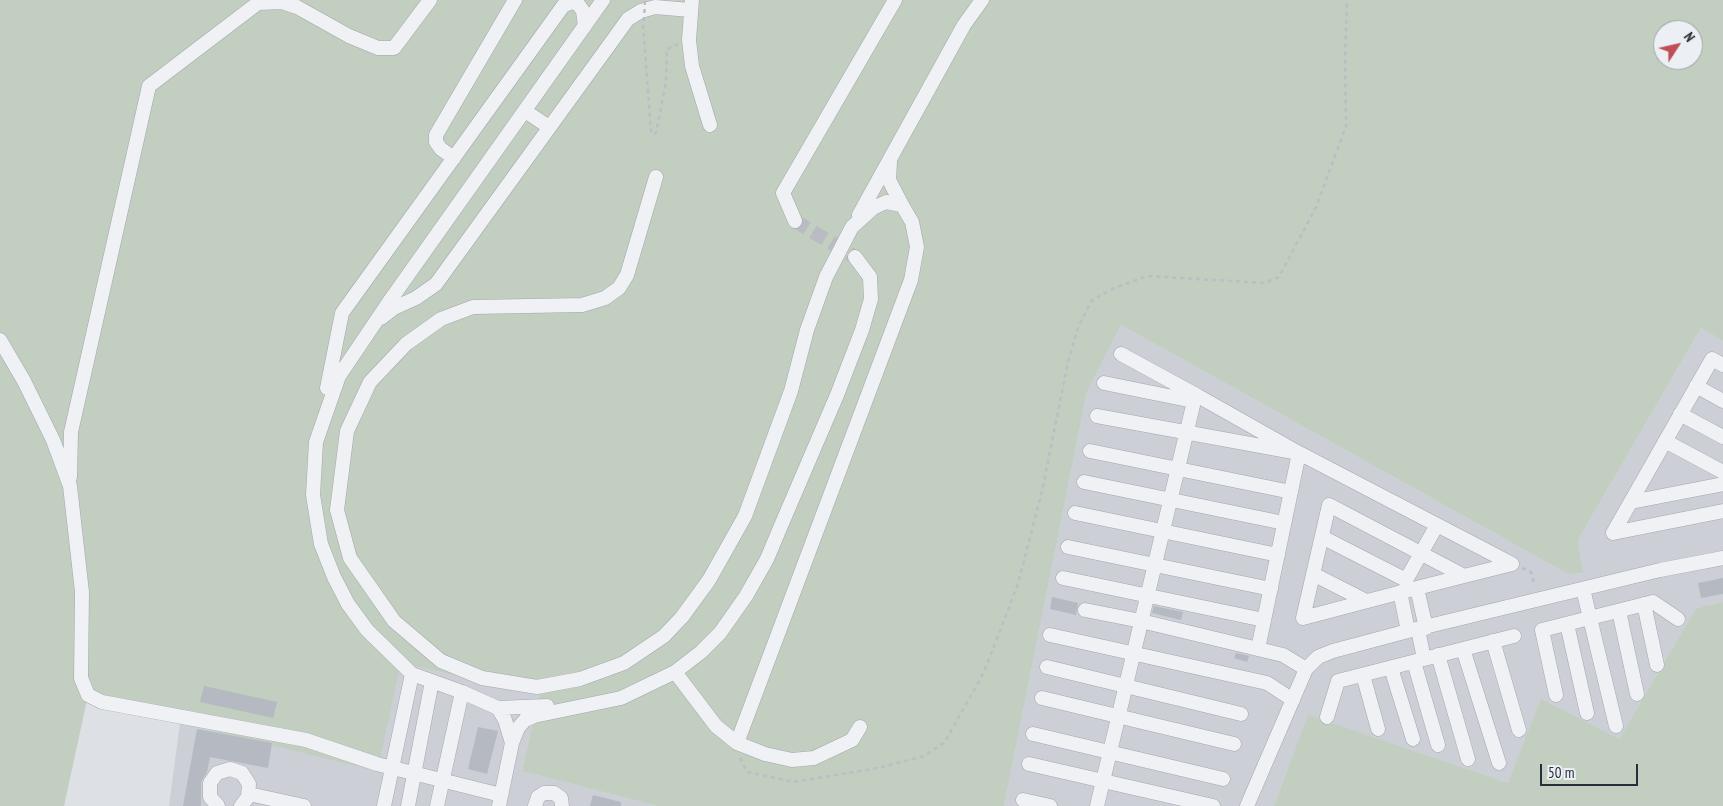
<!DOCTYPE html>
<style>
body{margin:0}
#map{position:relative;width:1723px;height:806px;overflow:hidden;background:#dde0e5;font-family:"PT Sans Narrow",sans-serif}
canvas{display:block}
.north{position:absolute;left:1653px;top:20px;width:50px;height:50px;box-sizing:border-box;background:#eceff3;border:1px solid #9ea2a9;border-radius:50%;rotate:55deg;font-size:14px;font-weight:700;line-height:20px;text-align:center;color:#282e3a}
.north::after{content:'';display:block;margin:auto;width:18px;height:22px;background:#bf4e57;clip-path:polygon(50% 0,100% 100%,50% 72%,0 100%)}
.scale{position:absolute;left:1540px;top:764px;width:98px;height:22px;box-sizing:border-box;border:2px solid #282e3a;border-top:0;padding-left:6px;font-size:15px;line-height:18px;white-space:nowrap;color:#282e3a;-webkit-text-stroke:4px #eceff3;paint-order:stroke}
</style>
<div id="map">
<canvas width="1723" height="806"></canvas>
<div class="north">N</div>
<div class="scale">50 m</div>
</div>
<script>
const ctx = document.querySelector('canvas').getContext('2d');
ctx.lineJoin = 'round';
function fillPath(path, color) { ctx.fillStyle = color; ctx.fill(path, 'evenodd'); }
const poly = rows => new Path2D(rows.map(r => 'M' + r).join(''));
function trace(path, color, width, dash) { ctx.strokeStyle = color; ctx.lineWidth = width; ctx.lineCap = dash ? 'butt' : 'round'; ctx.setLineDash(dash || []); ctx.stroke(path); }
const built = poly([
 [1121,325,1568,574,1583,573,1578,540,1701,328,1723,341,1723,602,1696,608,1619,739,1508,783,1308,716,1274,806,1004,806,1087,392],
 [401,663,539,695,522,771,657,806,169,806,180,723,377,764]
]);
const green = poly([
 [0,0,1723,0,1723,341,1701,328,1578,540,1583,573,1568,574,1121,325,1087,392,1004,806,657,806,522,771,539,695,401,663,377,771,87,700,64,806,0,806],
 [1663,30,1693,30,1693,60,1663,60],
 [1723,602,1723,806,1274,806,1308,715,1508,783,1541,699,1619,739,1696,608]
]);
const building = poly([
 [1723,578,1723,594,1701,598,1698,583],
 [1052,597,1078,603,1076,615,1050,609],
 [1154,606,1183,612,1181,620,1152,613],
 [1236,653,1249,656,1247,662,1234,658],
 [204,686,277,702,273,718,200,702],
 [478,727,498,731,487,774,468,769],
 [197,729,272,743,268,768,210,757,207,772,201,782,201,806,183,806],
 [593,795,621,802,621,806,590,806]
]);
const minorTunnel = poly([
 [795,221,855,257]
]);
const path = poly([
 [643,25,651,131,653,135,656,133,666,82,667,49,678,44],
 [1522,568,1531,572,1535,586],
 [740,758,747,772,794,782,878,768,924,756,945,742,984,672,1018,584,1042,491,1068,362,1078,328,1091,301,1112,289,1147,276,1264,283,1279,277,1317,205,1346,126,1345,58,1347,0]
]);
const minor = poly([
 [692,0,689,40,692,66,710,125],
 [525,111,549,127],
 [454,158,441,149,436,142,436,135,515,0],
 [890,162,889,180,902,205],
 [656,177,627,275,619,288,605,298,582,305,473,307,441,319,406,344,370,382,347,431,337,510,350,558,394,621,441,661,482,678,537,687,580,679,624,663,664,636,682,617,709,580,745,516,791,391,807,330,826,277,852,227,873,208,886,202,902,205,912,222,917,247,911,280,737,743],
 [859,215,964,25,982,0],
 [795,221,783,193,895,0],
 [381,318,394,308,416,298,436,284,628,19,641,11,655,7,690,10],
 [0,340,24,381,53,440,70,486,82,592,81,678,88,695,102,702,306,740,377,764,501,795],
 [1121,354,1198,396],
 [1104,383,1193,401],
 [1696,386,1723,401],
 [327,388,342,313,563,6,571,2,578,4,583,11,585,26],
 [1680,414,1723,437],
 [1097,416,1299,453,1258,649],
 [1665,441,1723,472],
 [1090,451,1291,492],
 [70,477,71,432,149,86,258,3,282,2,297,7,349,36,378,48,394,48,430,0],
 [1084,482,1284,523],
 [1631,502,1723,484],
 [1075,513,1278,555],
 [1613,533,1712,359,1723,365],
 [1613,533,1723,511],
 [1322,537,1406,580],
 [1068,547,1271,589],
 [1313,574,1366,601],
 [1464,576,1329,505,1303,618,1417,588,1464,576,1512,564],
 [1063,578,1264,620],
 [1417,588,1426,628],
 [1407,589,1406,580,1437,525],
 [1583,589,1616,726],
 [1400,592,1408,631],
 [1644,604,1657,665],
 [1085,610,1141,621,1283,655,1306,669],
 [1619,611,1637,694],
 [1567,624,1587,713],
 [1418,629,1424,659],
 [1050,635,1267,683,1293,700],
 [1493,641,1519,730],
 [1463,649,1499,763],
 [1438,655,1468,759],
 [1414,662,1438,745],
 [1047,667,1241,714],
 [1391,668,1413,739],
 [675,672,716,726,737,743,765,754,792,760,814,758,852,740,860,727],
 [1363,675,1378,729],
 [1556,695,1542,630,1653,602,1678,619],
 [1042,698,1234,744],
 [498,708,547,706],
 [1327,717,1338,681,1514,636],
 [1033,734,1223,779],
 [512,743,518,728,525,720,534,716,621,698,675,672,701,652,720,633,746,596,767,559,780,528,837,395,862,330,871,299,870,277,855,257],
 [1029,764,1213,806],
 [249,794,304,806],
 [1023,800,1050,806],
 [218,806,210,797,210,783,217,773,230,769,242,773,249,784,248,797,241,806],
 [384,806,412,674],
 [408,806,432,681],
 [437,806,462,692],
 [499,806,512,743,505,720,498,708,462,692,412,674,367,630,348,604,334,577,321,544,313,495,316,442,339,376,391,299,603,0],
 [535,806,538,797,544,793,554,793,561,798,562,806],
 [1097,806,1195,397,1198,396,1299,453,1512,564],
 [1247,806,1306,669,1318,657,1333,651,1408,631,1660,570,1723,558]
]);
const pathBridge = poly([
 [644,21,645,0]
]);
fillPath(built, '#cccfd6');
fillPath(green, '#c2cebf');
fillPath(building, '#b5b9c1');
trace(minorTunnel, '#b9bcc3', 14, [14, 7]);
trace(minor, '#a3a7ae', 15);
trace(path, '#bbbec4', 2.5, [4, 4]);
trace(minor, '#eff1f4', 14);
trace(pathBridge, '#bbbec4', 2.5, [4, 4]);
</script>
